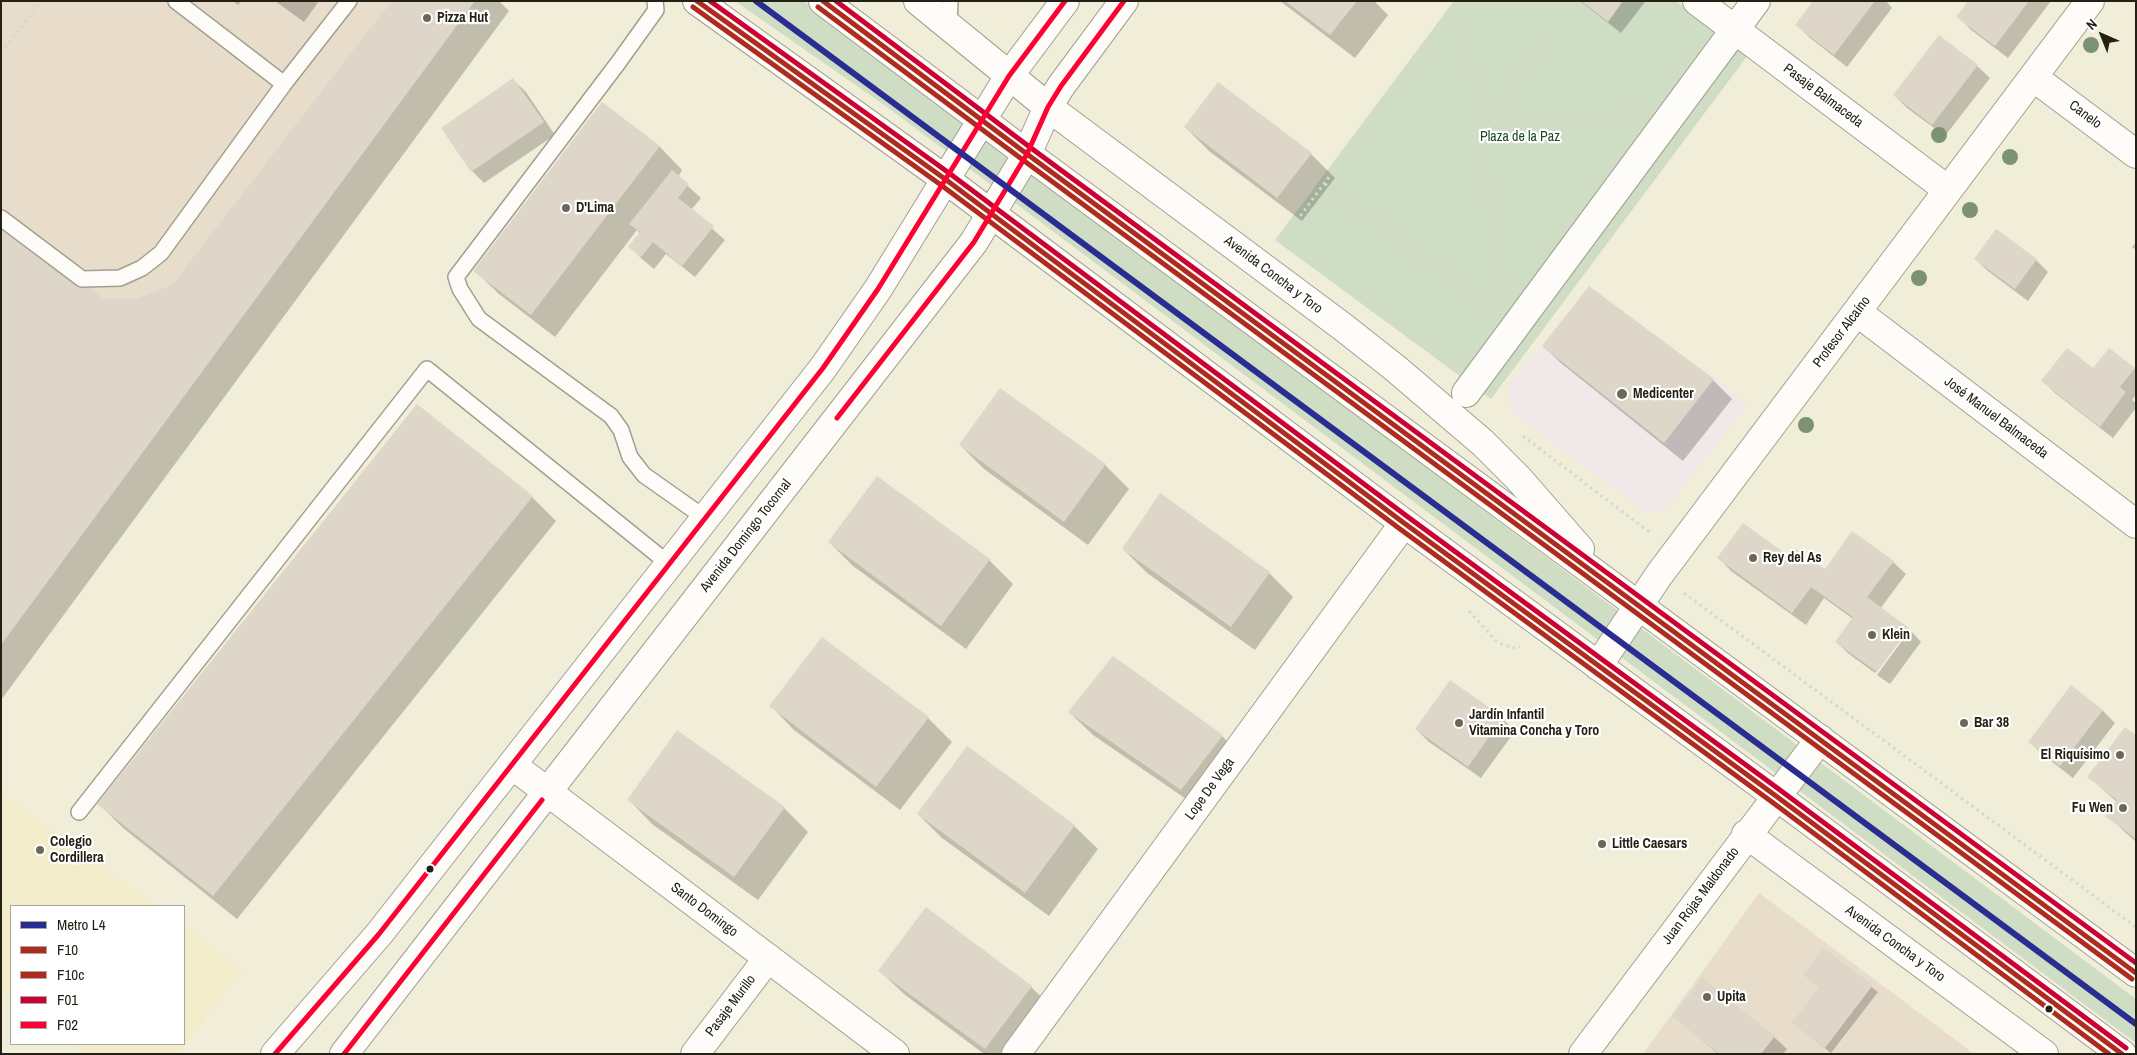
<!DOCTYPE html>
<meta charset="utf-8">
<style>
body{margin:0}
#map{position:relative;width:2137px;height:1055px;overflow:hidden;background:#f0edd9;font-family:"Archivo Narrow",sans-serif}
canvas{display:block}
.frame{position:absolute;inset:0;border:2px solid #242114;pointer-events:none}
.legend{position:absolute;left:10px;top:905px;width:175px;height:140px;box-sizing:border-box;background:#fff;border:1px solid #a7a6a1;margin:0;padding:6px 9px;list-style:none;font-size:15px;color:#242114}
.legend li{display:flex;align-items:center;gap:10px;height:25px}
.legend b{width:25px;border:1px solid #a7a6a1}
.north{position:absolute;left:2077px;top:10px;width:50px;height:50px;-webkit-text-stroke:4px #fff;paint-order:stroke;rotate:316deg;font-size:14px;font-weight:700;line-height:20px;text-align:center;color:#242114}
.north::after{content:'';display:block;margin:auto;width:18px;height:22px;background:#242114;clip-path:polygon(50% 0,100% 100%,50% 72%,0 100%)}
</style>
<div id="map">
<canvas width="2137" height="1055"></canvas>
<div class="frame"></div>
<ul class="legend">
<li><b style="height:6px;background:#292d91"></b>Metro L4</li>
<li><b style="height:6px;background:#af2b1e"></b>F10</li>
<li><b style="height:6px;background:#af2b1e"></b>F10c</li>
<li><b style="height:6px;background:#c03"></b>F01</li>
<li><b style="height:6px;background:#f03"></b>F02</li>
</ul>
<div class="north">N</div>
</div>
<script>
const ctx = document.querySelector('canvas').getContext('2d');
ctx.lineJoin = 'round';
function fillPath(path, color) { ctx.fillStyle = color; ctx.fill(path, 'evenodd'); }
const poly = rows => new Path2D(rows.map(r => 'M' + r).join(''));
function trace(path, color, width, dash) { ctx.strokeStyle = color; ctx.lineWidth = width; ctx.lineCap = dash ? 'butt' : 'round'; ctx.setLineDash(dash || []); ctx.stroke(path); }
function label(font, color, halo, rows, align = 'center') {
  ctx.font = font + ' "Archivo Narrow",sans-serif'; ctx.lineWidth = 4.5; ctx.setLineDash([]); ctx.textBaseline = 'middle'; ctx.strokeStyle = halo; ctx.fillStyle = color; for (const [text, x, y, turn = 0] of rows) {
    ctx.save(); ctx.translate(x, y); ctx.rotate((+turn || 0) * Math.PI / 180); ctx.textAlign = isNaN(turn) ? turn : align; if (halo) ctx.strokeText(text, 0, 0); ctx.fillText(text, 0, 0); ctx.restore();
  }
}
const commercial = poly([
 [1,1,475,1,1,645],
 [1759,893,1974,1054,1643,1054]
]);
const built = poly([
 [1,793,156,906,11,906,11,998,1,991],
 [184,926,243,970,177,1054,84,1054,71,1044,184,1044]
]);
const medical = poly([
 [1589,286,1748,404,1665,510,1646,512,1510,412,1510,384]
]);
const green = poly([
 [735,1,804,1,2136,999,2136,1043,887,107],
 [1454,1,1676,1,1748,55,1491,399,1275,240]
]);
const shadow = poly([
 [233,1,241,1,238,5],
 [275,1,319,1,304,22],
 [396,1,499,1,509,11,1,700,1,225,103,300,137,300,173,285],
 [1280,1,1374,1,1388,15,1355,58],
 [1580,1,1645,1,1645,2,1621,33],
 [1815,1,1886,1,1892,8,1847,67,1809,37,1797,25],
 [1969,1,2051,1,2008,58,1970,29,1958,16],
 [1977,66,1990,78,1945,136,1907,108,1894,95],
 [513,80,526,92,555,135,484,183,472,171],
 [1218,84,1311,154,1335,178,1302,221,1209,151,1185,127],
 [659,146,682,170,678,177,701,198,691,210,725,240,695,277,666,254,654,269,642,259,630,247,640,234,637,230,555,337,499,294,475,271],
 [2136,242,2136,250,2132,247],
 [1975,259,2036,260,2048,272,2028,301,1988,271],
 [1589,287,1713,380,1732,399,1683,461,1562,364,1543,346],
 [2110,350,2136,370,2136,395,2132,400,2136,403,2136,408,2113,438,2055,393,2043,381,2093,370],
 [417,405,532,497,556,521,237,919,123,828,99,804],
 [960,445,1105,465,1129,489,1088,545,984,469],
 [878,478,989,560,1013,584,966,649,853,566,829,542],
 [1160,495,1269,573,1293,597,1255,650,1147,573,1123,549],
 [1719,558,1790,559,1825,571,1893,562,1906,574,1880,609,1909,629,1875,673,1849,654,1836,642,1853,619,1824,598,1806,625,1731,571],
 [1910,630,1921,642,1890,684,1877,675],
 [1450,682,1502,718,1515,731,1481,778,1429,742,1416,729],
 [2072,687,2103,711,2115,723,2073,778,2042,754,2029,742],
 [771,706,928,718,952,742,900,810,794,730],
 [1069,712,1222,736,1246,760,1205,812,1093,735],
 [2136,737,2136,842,2107,816,2117,802,2089,777],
 [629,800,784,808,808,832,758,900,652,824],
 [918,814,1074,826,1098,849,1049,916,942,838],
 [1824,950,1878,992,1831,1053,1793,1023,1820,988,1805,975],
 [880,971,1031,987,1055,1010,1023,1054,984,1054,904,994],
 [1674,1016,1774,1037,1787,1049,1783,1054,1718,1054]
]);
const building = poly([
 [395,1,475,1,1,645,1,222,104,299,137,299,173,284,382,13],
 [1285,1,1357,1,1330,35],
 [1581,1,1623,1,1608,22],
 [1813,1,1875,1,1834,55,1795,25],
 [1968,1,2029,1,1995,46,1956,17],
 [1939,35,1978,65,1932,125,1893,95],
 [513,78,544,122,471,172,441,128],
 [1218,82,1312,153,1277,198,1184,127],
 [602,102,660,146,531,315,473,271],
 [672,170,689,184,678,198,714,226,682,266,653,242,641,257,628,247,640,232,629,224],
 [1996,229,2037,259,2015,289,1974,259],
 [1589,286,1714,379,1664,443,1542,346],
 [2067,348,2093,368,2109,348,2135,368,2120,387,2126,392,2100,427,2041,381],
 [1000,388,1106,464,1064,522,959,445],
 [417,404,533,496,213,896,97,804],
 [877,476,990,559,941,626,828,542],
 [1160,493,1270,572,1231,627,1122,549],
 [1743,523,1790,557,1796,549,1825,569,1852,531,1894,561,1867,597,1909,628,1877,672,1835,642,1853,617,1811,587,1792,613,1717,558],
 [822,637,929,717,876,787,769,706],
 [1113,656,1223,735,1181,790,1068,712],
 [1450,680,1503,717,1468,767,1415,729],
 [2071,685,2103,710,2060,766,2028,742],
 [2125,727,2136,735,2136,839,2105,816,2117,800,2087,777],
 [677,730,785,807,734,877,627,800],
 [967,746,1075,825,1025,893,917,814],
 [926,907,1032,986,985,1049,878,971],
 [1824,948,1873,985,1825,1048,1792,1023,1819,987,1803,975],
 [1702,978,1775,1036,1761,1054,1719,1054,1672,1016]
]);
const path = poly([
 [1463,1,1498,261,1506,287],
 [1,53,41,1],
 [1480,133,1545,42],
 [1480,134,1637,110],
 [1325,184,1385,230,1492,306],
 [1281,242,1459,1],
 [1523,436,1652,534],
 [1684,593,2136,927],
 [1469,611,1497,642,1512,648,1520,647]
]);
const lane = poly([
 [176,1,284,84],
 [655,1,656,10,618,63,456,277,460,289,479,319,611,416,621,430,630,457,644,475,705,518],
 [949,27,950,1],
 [1,218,82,279,120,278,142,268,161,253,284,84,349,1],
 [79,812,427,369,669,564]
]);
const street = poly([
 [1697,1,1948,190],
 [2033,77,2136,154],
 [1857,312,2136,524],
 [1466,393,1756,1],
 [1598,666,1659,575,2090,1],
 [695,1054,768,958],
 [1016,1054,1404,523]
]);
const secondary = poly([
 [1009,76,1065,1],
 [1048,107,1061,86,1124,1],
 [512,765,895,1054],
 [1746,834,2044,1054],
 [1583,1054,1820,739]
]);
const primary = poly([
 [697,1,945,179,1404,523,1776,796,2122,1054],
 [823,1,1027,154,2136,973],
 [918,1,1048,107,1343,327,1395,368,1483,443,1519,479,1580,549],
 [275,1054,379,934,823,368,878,289,1009,76],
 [344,1054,974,242,1027,154,1048,107]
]);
const bus1 = poly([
 [697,1,945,179,1404,523,1776,796,2122,1054],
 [823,1,1027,154,2136,973]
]);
const bus2 = poly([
 [693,7,941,185,1400,529,1772,802,2109,1054],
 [818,7,1023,160,2132,979]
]);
const bus3 = poly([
 [710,1,949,173,1408,517,1780,790,2126,1048],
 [836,1,1031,148,2136,963]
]);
const bus4 = poly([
 [837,418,974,242,1027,154,1048,107,1061,86,1124,1],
 [275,1054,379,934,823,368,878,289,1009,76,1065,1],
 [344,1054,542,800]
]);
const metro1 = poly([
 [756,1,2136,1024]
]);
const trees = [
 [2091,45],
 [1939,135],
 [2010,157],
 [1970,210],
 [1919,278],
 [1806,425]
];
const markers = [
 [427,18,5,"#6b6859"],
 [566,208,5,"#6b6859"],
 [1622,394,6,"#6b6859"],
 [1753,558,5,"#6b6859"],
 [1872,635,5,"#6b6859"],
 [1459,723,5,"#6b6859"],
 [1964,723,5,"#6b6859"],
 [2120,755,5,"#6b6859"],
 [2123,808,5,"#6b6859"],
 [1602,844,5,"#6b6859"],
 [40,850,5,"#6b6859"],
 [430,869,4.5,"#242114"],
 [1707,997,5,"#6b6859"],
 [2049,1009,4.5,"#242114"]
];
const poiNames = [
 ["Pizza Hut",437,18],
 ["D'Lima",576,208],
 ["Medicenter",1633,394],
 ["Rey del As",1763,558],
 ["Klein",1882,635],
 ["Jardín Infantil",1469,715],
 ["Vitamina Concha y Toro",1469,731],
 ["Bar 38",1974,723],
 ["El Riquísimo",2110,755,"right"],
 ["Fu Wen",2113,808,"right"],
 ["Colegio",50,842],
 ["Cordillera",50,858],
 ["Little Caesars",1612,844],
 ["Upita",1717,997]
];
const streetNames = [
 ["Pasaje Balmaceda",1823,96,37],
 ["Canelo",2085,115,37],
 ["Avenida Concha y Toro",1273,275,37],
 ["Profesor Alcaíno",1842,332,-53],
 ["José Manuel Balmaceda",1996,418,37],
 ["Avenida Domingo Tocornal",746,536,-52],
 ["Lope De Vega",1210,789,-54],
 ["Juan Rojas Maldonado",1701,896,-53],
 ["Santo Domingo",704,910,37],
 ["Avenida Concha y Toro",1895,944,36],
 ["Pasaje Murillo",731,1006,-53]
];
const parkNames = [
 ["Plaza de la Paz",1520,137]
];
fillPath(commercial, '#e8ddca');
fillPath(built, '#f2eccb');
fillPath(medical, '#f1e8e9');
fillPath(green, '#ceddc4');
fillPath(shadow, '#0003');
fillPath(building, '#ded6c8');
trace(lane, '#a29f90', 18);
trace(street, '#a29f90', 30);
trace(secondary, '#a29f90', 30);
trace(primary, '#a29f90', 30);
trace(path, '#d7d6d0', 3, [2.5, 4]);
trace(lane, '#fdfcf9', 15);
trace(street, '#fdfcf9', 28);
trace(secondary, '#fdfcf9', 28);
trace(primary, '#fdfcf9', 28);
trace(bus1, '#af2b1e', 5);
trace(bus2, '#af2b1e', 5);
trace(bus3, '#c03', 5);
trace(bus4, '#f03', 5);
trace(metro1, '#292d91', 6);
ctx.fillStyle = '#7c9373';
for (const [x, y] of trees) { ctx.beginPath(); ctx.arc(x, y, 8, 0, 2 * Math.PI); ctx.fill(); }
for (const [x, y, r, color] of markers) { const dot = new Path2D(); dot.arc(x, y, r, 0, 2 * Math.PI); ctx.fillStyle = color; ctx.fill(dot); trace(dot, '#fff', 2); }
label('bold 14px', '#242114', '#fff', poiNames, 'left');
label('14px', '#242114', '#fff', streetNames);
label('14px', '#1d4a20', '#fff', parkNames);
</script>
